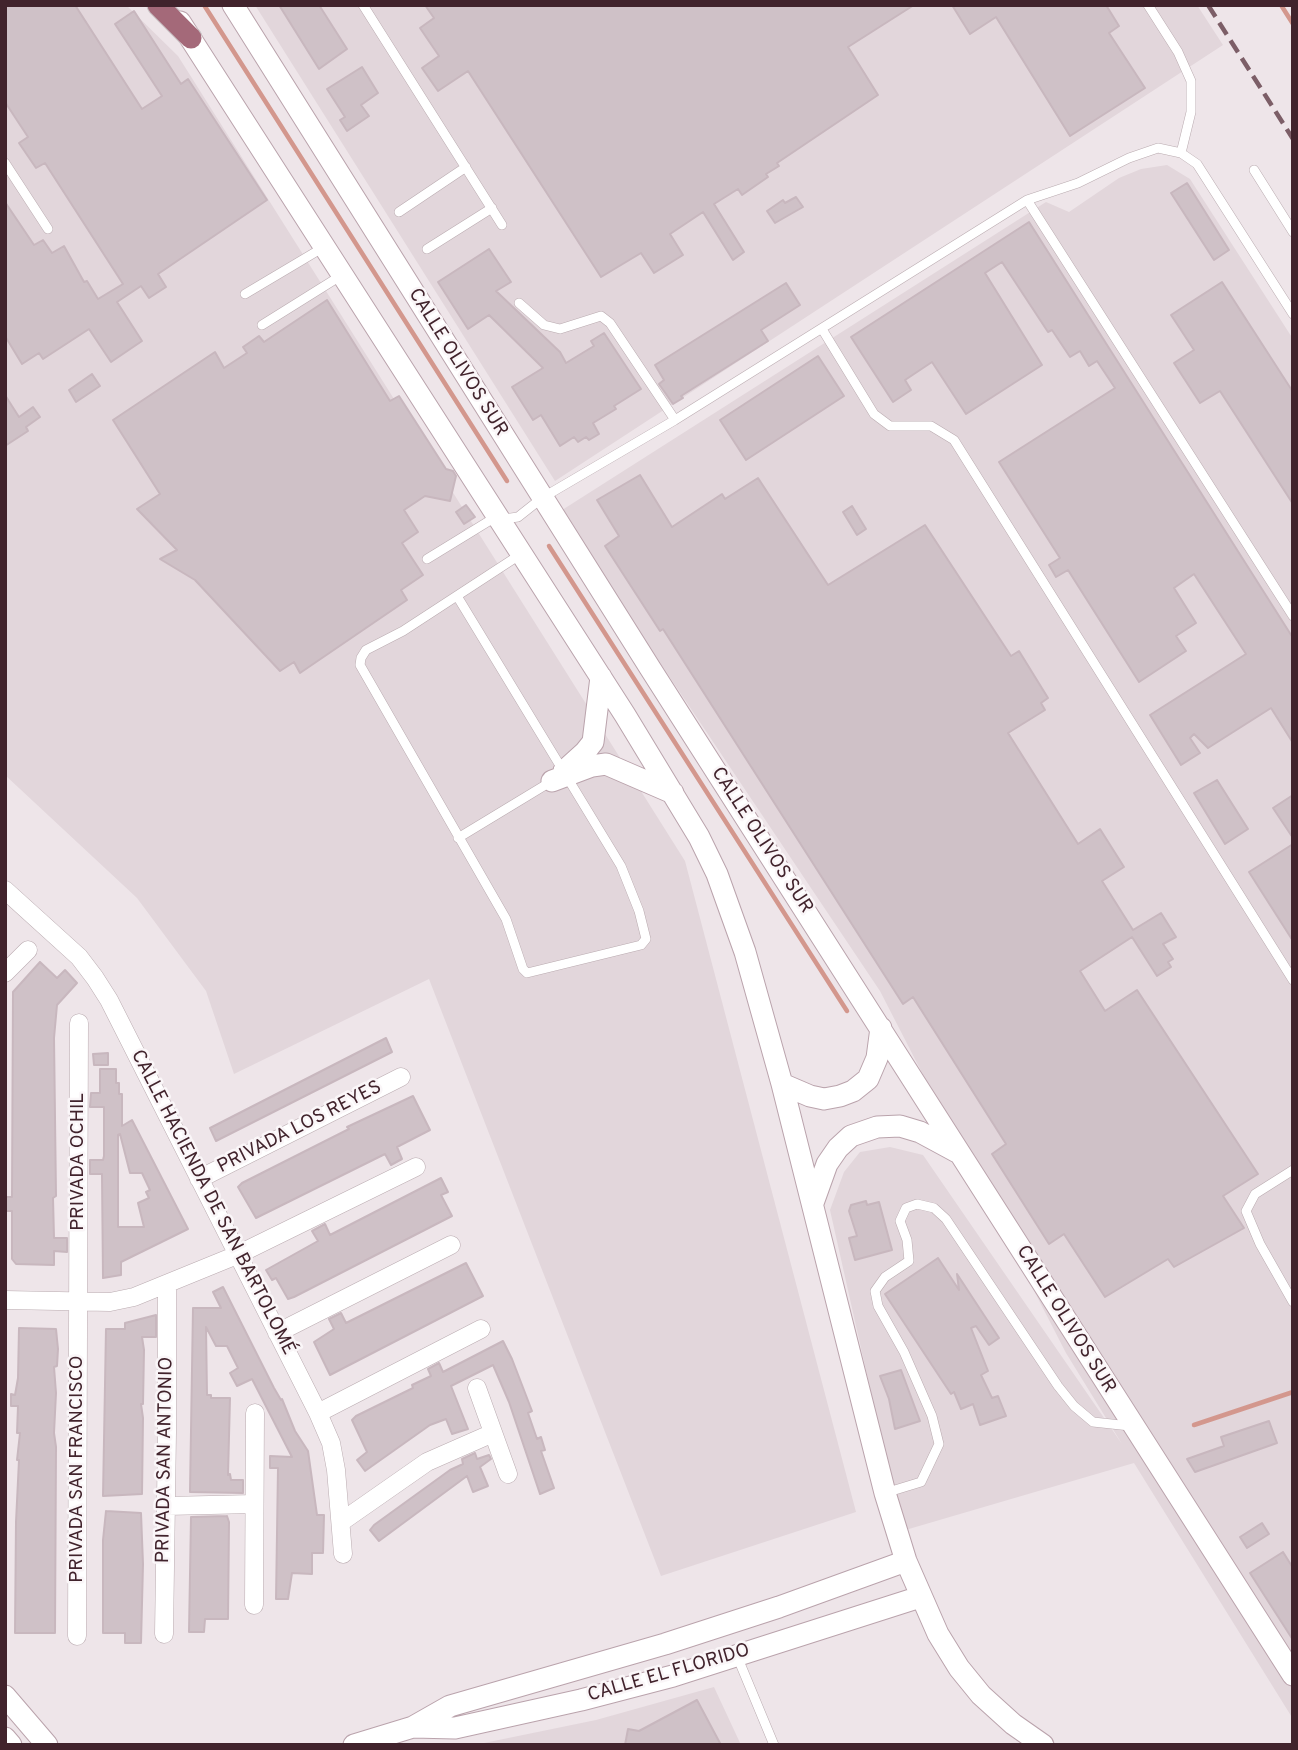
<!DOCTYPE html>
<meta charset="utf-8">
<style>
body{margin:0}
#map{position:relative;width:1298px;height:1750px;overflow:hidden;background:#eee5e9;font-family:Overpass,sans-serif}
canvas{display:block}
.frame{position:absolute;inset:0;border:7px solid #41232c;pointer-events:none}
</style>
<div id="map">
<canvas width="1298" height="1750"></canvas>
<div class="frame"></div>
</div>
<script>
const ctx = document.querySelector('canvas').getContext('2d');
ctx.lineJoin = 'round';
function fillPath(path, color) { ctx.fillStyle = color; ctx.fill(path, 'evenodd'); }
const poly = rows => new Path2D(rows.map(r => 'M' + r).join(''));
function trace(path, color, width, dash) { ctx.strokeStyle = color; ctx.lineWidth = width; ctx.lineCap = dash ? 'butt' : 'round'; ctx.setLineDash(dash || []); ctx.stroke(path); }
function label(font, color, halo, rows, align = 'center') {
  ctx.font = font + ' Overpass,sans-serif'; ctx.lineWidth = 5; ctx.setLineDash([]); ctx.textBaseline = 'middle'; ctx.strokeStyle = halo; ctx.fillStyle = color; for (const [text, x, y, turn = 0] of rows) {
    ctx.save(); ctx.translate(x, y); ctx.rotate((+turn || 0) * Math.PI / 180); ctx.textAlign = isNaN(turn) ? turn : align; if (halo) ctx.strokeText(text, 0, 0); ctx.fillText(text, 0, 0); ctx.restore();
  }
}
const built = poly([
 [5,5,126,5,178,56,685,861,856,1512,661,1576,429,979,234,1074,206,991,137,898,5,775],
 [255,5,1197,5,1223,45,555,481],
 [1167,165,1190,179,1293,339,1293,1719,1134,1463,902,1531,830,1210,844,1172,860,1152,890,1147,923,1155,1122,1444,1066,1353,880,991,559,512,1046,202,1069,212,1119,178,1141,169],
 [714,1687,741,1745,485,1745,484,1743,596,1720]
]);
const stream = poly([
 [204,5,507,481],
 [1281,5,1293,24],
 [549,546,847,1011],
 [1194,1425,1293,1392]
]);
const building = poly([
 [5,5,75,5,142,109,162,96,115,24,134,11,181,84,188,79,267,200,158,274,166,287,149,298,141,286,117,302,142,341,111,362,89,329,43,359,39,353,22,364,5,336,5,202,34,245,43,240,52,253,64,246,84,282,87,281,98,299,123,284,45,163,36,168,19,143,28,137,5,102,5,5],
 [279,5,319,5,347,49,319,69,279,5],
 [425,5,914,5,848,47,878,95,777,163,779,166,766,174,768,177,742,195,738,189,714,204,744,252,733,260,703,212,670,234,683,255,654,273,641,253,601,277,468,71,438,91,422,68,439,56,420,28,434,18,425,5],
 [952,5,1106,5,1119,26,1109,33,1145,88,1070,136,996,17,970,34,952,5],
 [362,67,378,93,361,105,369,116,347,131,340,120,345,117,327,89,362,67],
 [1187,183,1229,250,1214,260,1171,193,1187,183],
 [796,197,803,207,775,223,767,211,783,200,785,203,796,197],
 [1029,222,1293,638,1293,743,1271,708,1208,748,1194,734,1190,738,1200,753,1181,765,1150,715,1246,654,1194,574,1174,588,1196,623,1176,636,1186,651,1139,682,1068,570,1056,577,1049,565,1060,558,999,462,1115,388,1097,361,1089,366,1080,351,1070,357,1052,330,1048,332,1002,262,985,273,1042,365,966,414,932,362,905,380,911,390,893,402,851,337,1029,222],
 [489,249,511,282,496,291,560,352,566,363,594,346,591,341,604,333,641,389,614,406,616,409,593,423,599,434,589,440,586,437,578,442,574,437,560,446,541,415,533,420,512,387,543,368,489,315,468,329,438,282,489,249],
 [1222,282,1293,392,1293,504,1220,391,1200,403,1174,363,1194,350,1171,315,1222,282],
 [786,283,800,305,761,330,768,341,681,396,683,398,673,404,659,384,664,380,655,365,786,283],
 [327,300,390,401,399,396,446,469,453,471,456,476,450,501,425,496,404,510,418,532,402,543,423,575,401,590,407,600,300,673,294,662,280,671,195,580,160,559,177,550,137,509,160,494,113,420,215,352,224,368,247,353,243,347,259,336,264,342,327,300],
 [818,356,844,396,746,460,720,420,818,356],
 [92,374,100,386,76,402,69,390,92,374],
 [5,395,19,417,33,407,40,417,26,427,28,431,5,446,5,395],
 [640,475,672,527,722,494,725,499,758,478,828,585,925,525,1011,656,1019,651,1048,698,1041,703,1045,710,1008,733,1078,844,1100,829,1124,867,1102,881,1133,930,1161,913,1176,937,1163,944,1173,959,1168,962,1171,967,1157,976,1132,937,1080,971,1105,1011,1137,990,1258,1174,1223,1196,1244,1228,1174,1267,1168,1259,1105,1297,1064,1234,1049,1244,992,1154,1006,1144,913,997,903,1004,663,629,660,631,605,546,619,536,597,500,640,475],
 [466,505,475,517,464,524,456,512,466,505],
 [852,506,866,529,857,535,843,512,852,506],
 [1217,780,1248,829,1225,844,1194,793,1217,780],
 [1293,795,1293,838,1273,808,1293,795],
 [1293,844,1293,941,1249,872,1293,844],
 [40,962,57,978,65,970,77,983,57,1005,54,1038,56,1196,53,1198,54,1238,67,1238,67,1252,54,1251,54,1265,16,1264,12,1259,12,1211,5,1211,5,1197,12,1197,13,992,40,962],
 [386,1038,392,1052,216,1141,210,1128,386,1038],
 [108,1053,108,1065,94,1065,93,1054,108,1053],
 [100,1069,116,1069,116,1083,119,1083,119,1094,122,1094,122,1126,132,1120,188,1229,121,1262,121,1275,103,1278,102,1174,90,1174,90,1160,103,1160,104,1156,104,1107,90,1107,91,1093,100,1093,100,1069],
 [120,1134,130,1173,142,1173,150,1190,146,1192,149,1198,138,1203,144,1227,118,1227,118,1135,120,1134],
 [413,1096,430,1130,397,1147,402,1159,391,1165,385,1154,256,1218,238,1187,242,1183,349,1129,347,1127,413,1096],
 [441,1178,448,1192,441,1195,452,1216,294,1297,288,1299,276,1278,272,1280,266,1270,318,1241,312,1231,325,1224,330,1235,441,1178],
 [866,1201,867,1205,879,1202,892,1250,855,1260,849,1238,857,1236,849,1211,851,1205,866,1201],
 [938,1258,959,1290,957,1274,999,1338,989,1345,976,1326,971,1328,988,1371,981,1375,992,1398,998,1396,1006,1416,980,1425,973,1404,961,1409,954,1392,951,1394,885,1294,938,1258],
 [466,1263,483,1296,330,1375,314,1342,334,1329,329,1319,341,1313,346,1323,466,1263],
 [223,1287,274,1388,281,1400,282,1399,295,1431,308,1451,317,1515,324,1515,323,1553,312,1553,312,1574,292,1573,288,1599,276,1599,278,1468,270,1468,270,1456,292,1457,252,1379,237,1386,230,1373,238,1368,227,1346,216,1346,206,1327,207,1395,211,1395,211,1398,230,1398,228,1475,230,1474,231,1480,243,1480,243,1493,190,1492,193,1308,221,1308,213,1292,223,1287],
 [156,1315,156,1337,142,1337,144,1350,143,1404,141,1404,143,1418,142,1494,103,1496,106,1329,125,1329,125,1323,156,1315],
 [19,1328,56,1329,58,1349,57,1366,54,1367,56,1393,54,1433,56,1447,55,1633,15,1633,16,1522,19,1460,17,1460,20,1433,17,1433,18,1406,11,1406,11,1394,15,1395,18,1378,19,1328],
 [503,1341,512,1359,532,1411,528,1413,537,1439,541,1437,545,1450,541,1451,554,1488,540,1494,509,1402,493,1365,451,1386,468,1429,452,1434,446,1419,430,1425,365,1471,357,1460,367,1452,352,1420,356,1416,413,1388,412,1385,431,1376,428,1369,439,1363,443,1372,503,1341],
 [901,1370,920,1421,895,1429,889,1399,880,1376,901,1370],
 [1269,1421,1277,1443,1195,1472,1187,1459,1224,1446,1221,1437,1269,1421],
 [475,1453,477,1459,489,1455,491,1459,480,1467,488,1486,473,1492,467,1476,379,1541,370,1530,374,1525,450,1470,463,1464,462,1459,475,1453],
 [106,1511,141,1513,143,1564,141,1643,125,1643,125,1633,103,1633,103,1540,106,1511],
 [227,1516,229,1522,228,1619,205,1619,204,1632,189,1632,191,1517,227,1516],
 [1262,1523,1269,1534,1247,1548,1240,1537,1262,1523],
 [1283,1552,1293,1568,1293,1640,1250,1573,1283,1552],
 [697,1700,721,1745,625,1745,628,1729,639,1731,697,1700]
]);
const lane = poly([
 [363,5,502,225],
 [1148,5,1178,52,1191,81,1191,112,1181,153],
 [5,163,48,229],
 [1254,170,1293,232],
 [1027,200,1293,616],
 [399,212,466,167],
 [427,249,492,208],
 [245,294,324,247],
 [519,303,544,325,560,329,601,316,610,323,675,420],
 [262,325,342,275],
 [822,329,874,414,890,426,931,426,954,440,1293,980],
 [427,559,489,521,518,517,542,498,675,420,1027,200,1078,183,1129,158,1158,148,1181,153,1197,164,1293,314],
 [457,596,621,866,639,911,646,939,641,945,527,973,523,969,506,919,360,665,361,658,366,650,403,631,521,554],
 [458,838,552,781],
 [1293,1170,1255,1194,1246,1211,1260,1244,1293,1302],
 [885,1493,921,1482,939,1444,932,1416,904,1352,878,1306,875,1291,885,1277,909,1261,907,1240,900,1221,906,1208,917,1204,934,1208,946,1219,1058,1386,1074,1406,1093,1422,1130,1426],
 [737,1656,774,1745]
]);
const street = poly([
 [5,890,79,957,95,978,109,1000,318,1413,331,1443,336,1470,343,1554],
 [5,973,28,950],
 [199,1179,401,1077],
 [5,1300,110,1302,134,1297,237,1255,416,1167],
 [277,1333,451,1245],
 [477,1388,508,1474],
 [318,1413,481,1329],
 [166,1506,254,1504],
 [341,1522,427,1462,493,1433],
 [254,1605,255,1413],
 [164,1634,167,1432,167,1285],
 [77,1636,79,1023]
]);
const secondary = poly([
 [233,5,650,668,1293,1675],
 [180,22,625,715,699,837,717,874,745,952,782,1084,885,1493,906,1561,938,1634,959,1668,981,1695,1013,1724,1043,1745],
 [564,771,585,752,593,742,601,677],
 [552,781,592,766,606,764,673,793],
 [782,1084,810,1096,824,1099,840,1096,853,1091,868,1079,877,1058,881,1028],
 [813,1203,827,1164,838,1148,851,1136,877,1127,900,1126,920,1132,957,1152],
 [5,1696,47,1745],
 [413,1727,455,1728,581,1700,673,1676,920,1597],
 [5,1738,11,1745],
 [354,1745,413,1727,450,1706,665,1644,779,1607,906,1561]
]);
const primary = poly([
 [158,5,191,38]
]);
const rail = poly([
 [1208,5,1293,139]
]);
const streetNames = [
 ["CALLE OLIVOS SUR",457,363,58],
 ["CALLE OLIVOS SUR",761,841,57],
 ["PRIVADA LOS REYES",300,1128,-27],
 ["PRIVADA OCHIL",79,1162,-90],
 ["CALLE HACIENDA DE SAN BARTOLOMÉ",212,1203,63],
 ["CALLE OLIVOS SUR",1065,1320,58],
 ["PRIVADA SAN ANTONIO",166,1460,-89],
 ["PRIVADA SAN FRANCISCO",78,1469,-90],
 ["CALLE EL FLORIDO",669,1674,-16]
];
fillPath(built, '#e2d6db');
trace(stream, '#d3978d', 4.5);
fillPath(building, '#cfc1c7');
trace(building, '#c8b7be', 2);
trace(lane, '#baabb0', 10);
trace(street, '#baabb0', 19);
trace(secondary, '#baa3ac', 23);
trace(primary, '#cac1c4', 23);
trace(lane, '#fff', 9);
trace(street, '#fff', 18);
trace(secondary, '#fff', 21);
trace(primary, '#a46979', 21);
trace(rail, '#7c5e67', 4.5, [14, 7]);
label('19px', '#41232c', '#faf6f8', streetNames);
</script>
